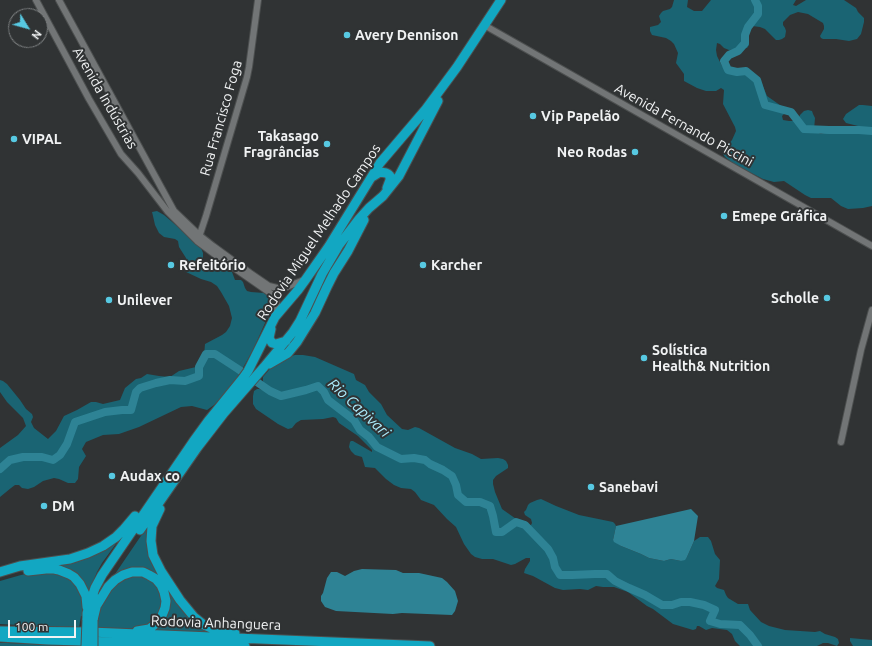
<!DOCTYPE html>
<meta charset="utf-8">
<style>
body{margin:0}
#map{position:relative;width:872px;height:646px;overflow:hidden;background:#303334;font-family:Ubuntu,sans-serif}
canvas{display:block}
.north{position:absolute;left:8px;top:8px;width:40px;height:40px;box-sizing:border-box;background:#303334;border:1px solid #7d8081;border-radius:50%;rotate:127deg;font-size:11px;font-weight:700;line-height:16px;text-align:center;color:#f1f3f4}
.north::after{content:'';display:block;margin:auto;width:14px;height:18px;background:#57c9e2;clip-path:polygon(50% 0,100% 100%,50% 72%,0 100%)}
.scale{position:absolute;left:8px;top:620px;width:68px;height:18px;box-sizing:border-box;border:2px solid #f1f3f4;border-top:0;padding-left:5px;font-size:12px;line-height:14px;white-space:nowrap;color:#f1f3f4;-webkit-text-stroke:3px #303334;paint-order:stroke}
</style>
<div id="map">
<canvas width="872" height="646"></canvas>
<div class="north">N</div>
<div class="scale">100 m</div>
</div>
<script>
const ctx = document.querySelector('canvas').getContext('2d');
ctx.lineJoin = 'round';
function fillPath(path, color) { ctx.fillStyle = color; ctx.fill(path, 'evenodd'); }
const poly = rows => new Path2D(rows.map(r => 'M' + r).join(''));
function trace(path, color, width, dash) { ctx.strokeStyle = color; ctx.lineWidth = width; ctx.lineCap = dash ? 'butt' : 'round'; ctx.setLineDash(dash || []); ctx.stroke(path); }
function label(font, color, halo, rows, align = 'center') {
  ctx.font = font + ' Ubuntu,sans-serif'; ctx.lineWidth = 4; ctx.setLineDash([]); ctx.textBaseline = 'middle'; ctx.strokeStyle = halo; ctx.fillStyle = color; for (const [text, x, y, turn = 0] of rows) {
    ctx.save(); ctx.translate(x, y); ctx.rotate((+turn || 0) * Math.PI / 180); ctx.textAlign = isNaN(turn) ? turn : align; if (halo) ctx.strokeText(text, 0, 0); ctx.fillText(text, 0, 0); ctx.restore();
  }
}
const green = poly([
 [674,0,688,0,687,7,694,11,702,11,711,0,796,0,793,5,796,6,806,0,844,0,856,8,858,12,864,18,864,22,861,34,857,39,849,41,836,39,823,39,821,38,820,36,824,29,824,26,823,23,808,14,798,12,790,15,783,22,783,25,785,28,786,31,785,37,782,39,779,40,776,40,765,29,760,27,752,26,750,27,749,31,749,45,747,48,729,50,724,48,720,44,717,43,716,50,717,56,722,66,726,70,747,71,751,72,757,76,762,84,767,96,787,110,786,112,782,116,783,120,789,121,796,121,798,120,800,115,804,111,808,110,812,111,813,114,815,118,814,130,816,132,821,134,826,133,840,129,860,129,858,126,846,123,843,119,846,114,859,105,863,105,872,106,872,206,863,208,848,209,841,206,831,198,811,198,805,195,784,181,774,182,763,179,734,164,725,157,723,154,724,150,732,140,736,131,735,127,723,104,724,90,721,88,716,91,706,91,697,88,684,81,684,74,676,63,678,53,674,44,671,41,666,38,652,35,650,31,650,27,658,25,661,22,659,16,661,13,663,11,670,9,672,7],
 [157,211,164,215,198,244,201,248,203,253,203,263,208,264,213,260,222,263,232,272,235,280,241,280,243,282,245,288,247,291,251,292,264,293,269,297,271,303,269,314,253,350,236,380,223,396,214,405,207,410,192,406,181,407,139,427,119,434,103,435,86,442,82,449,86,456,79,467,78,479,75,483,68,483,59,479,54,478,43,481,34,487,28,489,22,488,19,485,15,485,11,488,0,497,0,448,18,435,26,426,23,418,7,402,0,392,0,380,3,381,7,384,20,400,26,409,32,414,33,417,31,422,34,428,48,439,56,431,64,416,77,410,91,402,96,402,103,404,120,400,125,388,136,379,141,378,147,374,159,376,170,377,179,371,196,367,200,363,204,356,205,344,222,335,226,332,230,326,232,318,229,306,221,292,217,286,211,282,201,279,184,271,183,267,186,261,186,258,179,247,178,241,175,239,164,237,159,233,155,225,153,216,152,212],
 [295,355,303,355,315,357,354,374,356,380,365,385,369,392,381,404,387,415,402,429,408,430,415,427,419,428,455,448,472,454,481,459,498,458,503,459,506,461,508,465,508,468,496,476,493,480,493,484,495,492,502,509,519,521,527,525,531,525,532,523,531,519,525,515,524,512,526,510,528,505,530,503,537,500,541,499,556,506,579,515,613,522,615,524,616,526,613,540,621,546,641,554,649,558,664,561,671,559,681,561,687,557,694,541,700,537,708,537,711,541,715,554,720,560,719,579,715,586,717,588,724,590,726,595,728,598,738,604,748,604,750,610,761,622,769,626,785,630,815,632,820,631,825,634,835,637,838,639,839,643,837,646,828,643,823,643,817,646,740,646,735,641,732,634,727,630,712,628,706,630,699,626,697,626,696,629,693,630,673,624,653,609,647,606,628,592,614,587,603,587,596,586,588,590,580,589,563,590,555,588,533,576,524,573,525,569,530,561,530,558,526,558,515,564,511,565,493,559,482,559,475,557,471,554,464,544,456,527,447,519,434,505,421,500,415,492,411,489,401,488,394,485,386,479,375,468,365,467,362,457,355,455,351,451,349,447,350,442,351,441,353,441,372,452,372,450,358,436,339,423,336,418,333,417,323,419,301,420,296,423,292,428,288,429,278,424,256,409,253,404,253,396,254,391,257,389,259,389,269,391,264,386,263,381,263,377,273,365,284,358],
 [149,524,151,556,209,632,209,633,148,631,167,613,153,574,113,577],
 [118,541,102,563,97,572,88,595,75,576,18,569,107,548],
 [35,572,62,573,77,584,84,602,82,616,81,616,79,628,0,624,0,581,21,575],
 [126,576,145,576,159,586,163,608,150,624,139,628,133,629,97,628,98,614,101,604,109,590],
 [850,638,872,640,872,646,853,646,850,641],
 [0,643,6,643,78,646,0,646]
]);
const water = poly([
 [691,509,698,516,694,541,687,557,685,560,681,561,671,559,664,561,649,558,641,554,621,546,614,542,613,540,616,526],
 [362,569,396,570,403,573,419,573,442,578,447,582,455,591,458,601,455,611,452,615,402,613,393,614,336,611,325,607,321,601,321,596,323,593,327,578,331,572,337,572,345,576,354,571]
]);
const river = poly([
 [755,0,758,6,758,14,748,27,745,35,745,43,738,51,729,55,724,61,728,70,737,72,746,71,757,80,765,105,791,112,804,129,829,130,859,130,872,131],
 [0,469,10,460,23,457,42,457,53,460,60,455,67,444,75,422,105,412,122,410,131,410,136,392,140,388,156,383,170,380,185,381,199,376,199,367,206,354,215,354,238,369,270,391,281,396,306,390,318,386,324,392,328,400,354,420,360,430,369,437,377,447,401,459,414,458,425,460,430,464,443,470,452,476,456,485,458,495,466,502,480,502,490,506,493,516,496,532,502,532,516,522,525,525,548,549,553,558,555,567,560,575,572,575,595,574,607,574,615,581,629,588,645,595,662,605,672,605,681,602,690,602,704,605,715,610,710,621,720,624,740,625,750,635,758,646]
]);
const minor = poly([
 [36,0,89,99,121,154,138,173,168,212,197,241,217,256,273,295,276,300,277,306,275,316],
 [59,0,174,211,199,235,213,246,250,273,269,286,277,288,284,288,304,280],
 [484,25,872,246],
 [199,237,206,216,247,77,249,67,258,0],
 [841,442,861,350,872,310]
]);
const highway = poly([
 [372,177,380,172,386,173,388,174,390,176,390,180,387,188],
 [271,329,269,338,272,343,276,344,286,341],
 [269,364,288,353,297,342,315,313,327,287,334,273,348,251,364,220],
 [160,509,152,526,151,541,153,555,161,571,180,600,194,617,204,625,213,629,235,633],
 [140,530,197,448,224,413,264,367,293,332,300,321,322,274,339,245,359,219,369,208,383,196,399,176,438,101],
 [28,571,46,569,54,569,59,570,69,574,74,577,80,584,86,596,87,607],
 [0,572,20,566,70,559,88,553,103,546,116,537,124,529,135,516],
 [97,605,108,587,115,580,123,575,132,572,143,572,149,575,156,579,161,585,164,592,166,601,165,608,161,618,153,626,149,629,137,631],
 [87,620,87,613,91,600,95,588,102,575,193,442,209,420,243,378,248,371,275,317,298,290,306,279,329,246,380,163,426,109,457,67,501,0],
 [93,620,98,599],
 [0,631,90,632,430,646],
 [0,637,48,640,245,646]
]);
const highwayBridge = poly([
 [86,646,87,620],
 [93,646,93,620]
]);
const markers = [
 [347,35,4,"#57c9e2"],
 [533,116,4,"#57c9e2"],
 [14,139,4,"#57c9e2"],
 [327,144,4,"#57c9e2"],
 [635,152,4,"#57c9e2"],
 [724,216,4,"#57c9e2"],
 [171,265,4,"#57c9e2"],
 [423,265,4,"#57c9e2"],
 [827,298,4,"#57c9e2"],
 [109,300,4,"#57c9e2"],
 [644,358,4,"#57c9e2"],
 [112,476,4,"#57c9e2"],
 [591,487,4,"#57c9e2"],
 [44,506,4,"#57c9e2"]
];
const poiNames = [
 ["Avery Dennison",355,35],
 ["Vip Papelão",541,116],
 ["Takasago",319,136,"right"],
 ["Fragrâncias",319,152,"right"],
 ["VIPAL",22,139],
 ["Neo Rodas",627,152,"right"],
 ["Emepe Gráfica",732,216],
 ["Refeitório",179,265],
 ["Karcher",431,265],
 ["Scholle",819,298,"right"],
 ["Unilever",117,300],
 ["Solística",652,350],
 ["Health& Nutrition",652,366],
 ["Audax co",120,476],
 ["Sanebavi",599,487],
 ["DM",52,506]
];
const streetNames = [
 ["Avenida Indústrias",105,98,60],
 ["Rua Francisco Foga",221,118,-74],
 ["Avenida Fernando Piccini",684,125,29],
 ["Rodovia Miguel Melhado Campos",319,232,-56],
 ["Rodovia Anhanguera",216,623,2]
];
const waterNames = [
 ["Rio Capivari",359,408,43]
];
fillPath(green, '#1a6473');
fillPath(water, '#2e8395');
trace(river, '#2e8395', 8);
trace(minor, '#4c4f4f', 8);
trace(highway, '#4c4f4f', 11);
trace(minor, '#727576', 6);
trace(highway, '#12a7c2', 9);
trace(highwayBridge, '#4c4f4f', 11, []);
trace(highwayBridge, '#12a7c2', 9);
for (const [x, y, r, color] of markers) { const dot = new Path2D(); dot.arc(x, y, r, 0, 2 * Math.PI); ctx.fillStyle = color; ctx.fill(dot); trace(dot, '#303334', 1.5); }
label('bold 14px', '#f1f3f4', '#303334', poiNames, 'left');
label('14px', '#f1f3f4', '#303334', streetNames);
label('italic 15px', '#abecfc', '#303334', waterNames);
</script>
